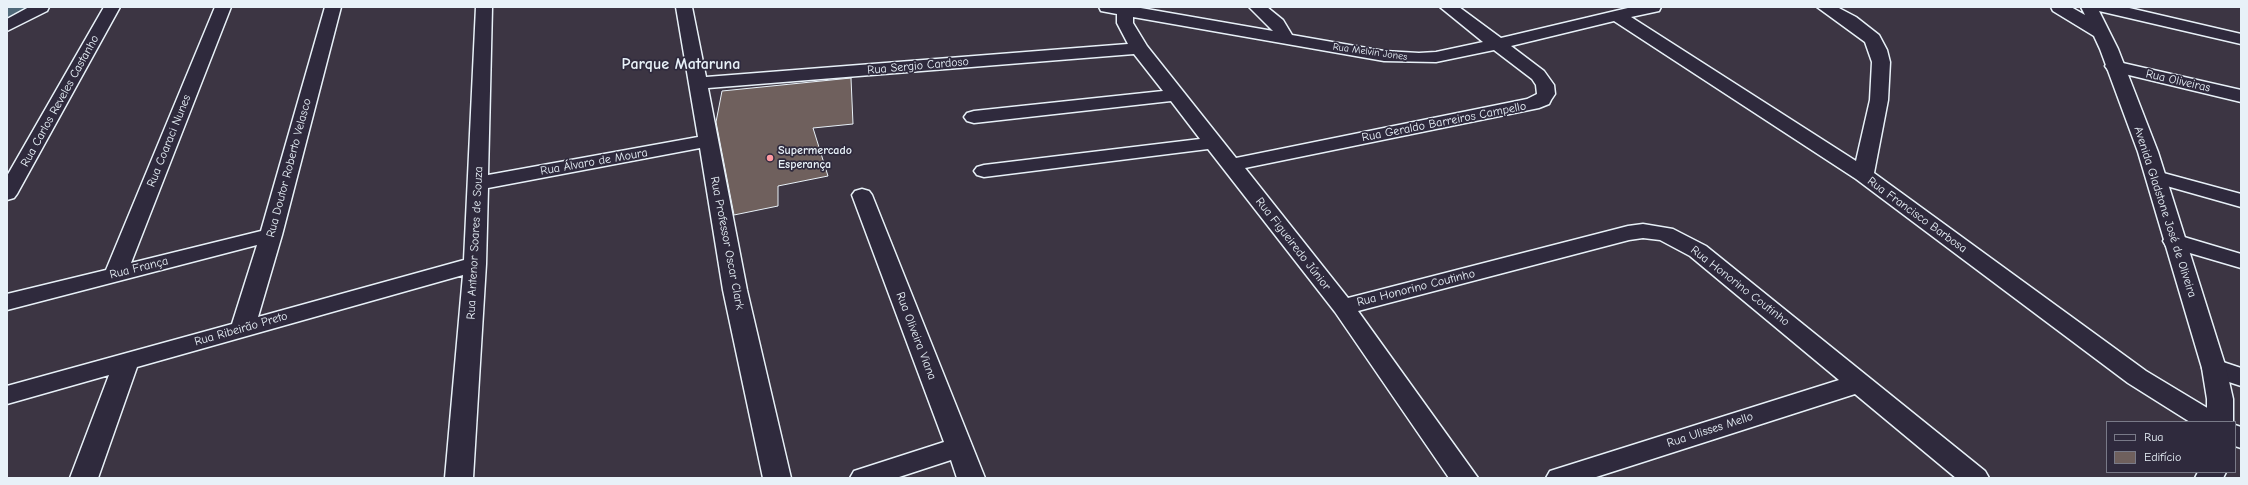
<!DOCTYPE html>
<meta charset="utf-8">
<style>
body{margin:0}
#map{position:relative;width:2248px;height:485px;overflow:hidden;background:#3c3543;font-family:"Comic Neue",sans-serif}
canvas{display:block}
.frame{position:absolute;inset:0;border:8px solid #e8f1f8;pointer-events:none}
.legend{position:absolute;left:2106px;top:421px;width:130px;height:52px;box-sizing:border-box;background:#2f2a3d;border:1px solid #797a88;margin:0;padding:5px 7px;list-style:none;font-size:12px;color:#e8f1f8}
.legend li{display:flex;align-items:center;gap:8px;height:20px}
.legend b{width:20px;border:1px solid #797a88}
</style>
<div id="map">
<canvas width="2248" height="485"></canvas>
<div class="frame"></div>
<ul class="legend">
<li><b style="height:5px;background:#2f2a3d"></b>Rua</li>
<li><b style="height:11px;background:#6f605d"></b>Edifício</li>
</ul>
</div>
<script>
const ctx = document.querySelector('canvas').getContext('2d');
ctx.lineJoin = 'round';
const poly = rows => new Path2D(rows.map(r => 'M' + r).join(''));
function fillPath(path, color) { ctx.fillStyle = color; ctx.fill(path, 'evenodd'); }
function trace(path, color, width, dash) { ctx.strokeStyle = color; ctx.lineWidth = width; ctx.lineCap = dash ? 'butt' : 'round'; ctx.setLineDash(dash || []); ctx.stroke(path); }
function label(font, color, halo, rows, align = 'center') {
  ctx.font = font + ' "Comic Neue",sans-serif'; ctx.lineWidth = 3.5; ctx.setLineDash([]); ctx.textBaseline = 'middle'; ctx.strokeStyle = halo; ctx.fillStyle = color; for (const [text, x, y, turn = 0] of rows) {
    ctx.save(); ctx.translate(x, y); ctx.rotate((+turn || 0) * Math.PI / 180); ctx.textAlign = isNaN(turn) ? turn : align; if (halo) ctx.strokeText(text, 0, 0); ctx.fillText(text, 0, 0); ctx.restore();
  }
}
const river = poly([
 [7,7,37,7,33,13,18,21,7,24,7,7]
]);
const building = poly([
 [851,78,853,124,813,128,828,176,778,186,778,206,734,215,716,122,722,91,851,78]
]);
const street = poly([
 [29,7,49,7,47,11,7,31,7,19,29,7],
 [104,7,120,7,17,194,14,198,7,200,7,176,104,7],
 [215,7,231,7,131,263,261,231,325,7,341,7,282,235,258,317,464,260,476,7,492,7,488,175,698,137,676,7,692,7,706,77,1128,44,1117,23,1117,14,1101,11,1099,7,1135,7,1273,31,1249,7,1267,7,1283,20,1292,35,1384,51,1419,53,1436,52,1483,42,1440,7,1459,7,1501,38,1632,7,1661,7,1659,11,1631,17,1856,161,1870,100,1872,62,1865,42,1817,7,1837,7,1856,17,1879,35,1887,50,1890,62,1888,100,1874,173,2146,371,2219,415,2223,422,2190,422,2128,383,1856,179,1614,21,1511,46,1544,71,1554,85,1555,94,1551,100,1549,104,1539,108,1245,168,1348,298,1628,226,1643,224,1673,229,1706,246,1985,471,1989,478,1956,478,1855,394,1593,478,1546,478,1550,471,1839,380,1690,256,1660,240,1643,238,1629,240,1358,311,1478,478,1449,478,1335,312,1208,149,984,177,977,175,974,171,977,167,984,165,1200,139,1171,101,974,123,967,121,964,117,967,113,974,111,1163,91,1134,54,708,88,747,290,791,478,763,478,723,290,700,148,488,188,486,264,473,478,445,478,463,275,137,367,98,478,70,478,109,375,7,404,7,386,232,324,257,245,7,310,7,294,106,270,215,7],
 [1133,17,1384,61,1436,62,1494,50,1532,79,1536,85,1537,94,1527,99,1236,158,1147,46,1133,23,1133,17],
 [2114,61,2241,90,2241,102,2108,70,2105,66,2108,62,2114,61],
 [2156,171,2241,194,2241,207,2149,181,2146,177,2149,173,2156,171],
 [862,189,869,191,872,195,985,478,957,478,951,460,896,478,850,478,854,471,944,442,852,195,855,191,862,189],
 [2174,234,2241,254,2241,268,2166,246,2163,241,2166,236,2174,234],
 [2214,359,2241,368,2241,386,2205,374,2202,368,2205,362,2214,359],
 [2235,425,2241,427,2241,448,2235,446,2235,425]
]);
const secondary = poly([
 [2051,7,2071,7,2085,15,2081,7,2125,7,2241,34,2241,44,2099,11,2118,49,2158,152,2226,368,2233,399,2233,422,2207,422,2207,399,2202,368,2138,152,2100,49,2094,36,2053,11,2051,7],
 [2198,472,2226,472,2223,478,2195,478,2198,472]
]);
const markers = [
 [770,158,4,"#ff9aa2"]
];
const farStreetnames = [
 ["Rua Melvin Jones",1370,52,8]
];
const streetNames = [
 ["Rua Sergio Cardoso",918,66,-5],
 ["Rua Oliveiras",2178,81,13],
 ["Rua Carlos Reveles Castanho",60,101,-61],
 ["Rua Geraldo Barreiros Campello",1444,122,-11],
 ["Rua Coaraci Nunes",169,141,-68],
 ["Rua Álvaro de Moura",594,162,-10],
 ["Rua Doutor Roberto Velasco",289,168,-75],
 ["Avenida Gladstone José de Oliveira",2165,212,72],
 ["Rua Francisco Barbosa",1917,215,36],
 ["Rua Antenor Soares de Souza",475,243,-87],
 ["Rua Professor Oscar Clark",727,243,79],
 ["Rua Figueiredo Júnior",1293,244,52],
 ["Rua França",139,268,-14],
 ["Rua Honorino Coutinho",1740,286,38],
 ["Rua Honorino Coutinho",1416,288,-14],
 ["Rua Ribeirão Preto",241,329,-16],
 ["Rua Oliveira Viana",916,336,69],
 ["Rua Ulisses Mello",1710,430,-18]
];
const poiNames = [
 ["Supermercado",778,151],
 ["Esperança",778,165]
];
const districtNames = [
 ["Parque Mataruna",681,64]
];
fillPath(river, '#506979');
fillPath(building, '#6f605d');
trace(building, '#e8f1f8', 1);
trace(street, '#e8f1f8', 3);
trace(secondary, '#e8f1f8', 3);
fillPath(street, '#2f2a3d');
fillPath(secondary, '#2f2a3d');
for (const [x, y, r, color] of markers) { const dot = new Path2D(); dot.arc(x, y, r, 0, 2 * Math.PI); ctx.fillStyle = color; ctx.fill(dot); trace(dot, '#2f2a3d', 1.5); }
label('10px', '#e8f1f8', '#2f2a3d', farStreetnames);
label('12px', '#e8f1f8', '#2f2a3d', streetNames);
label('bold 12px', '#e8f1f8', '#2f2a3d', poiNames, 'left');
label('bold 16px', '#e8f1f8', '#2f2a3d', districtNames);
</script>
